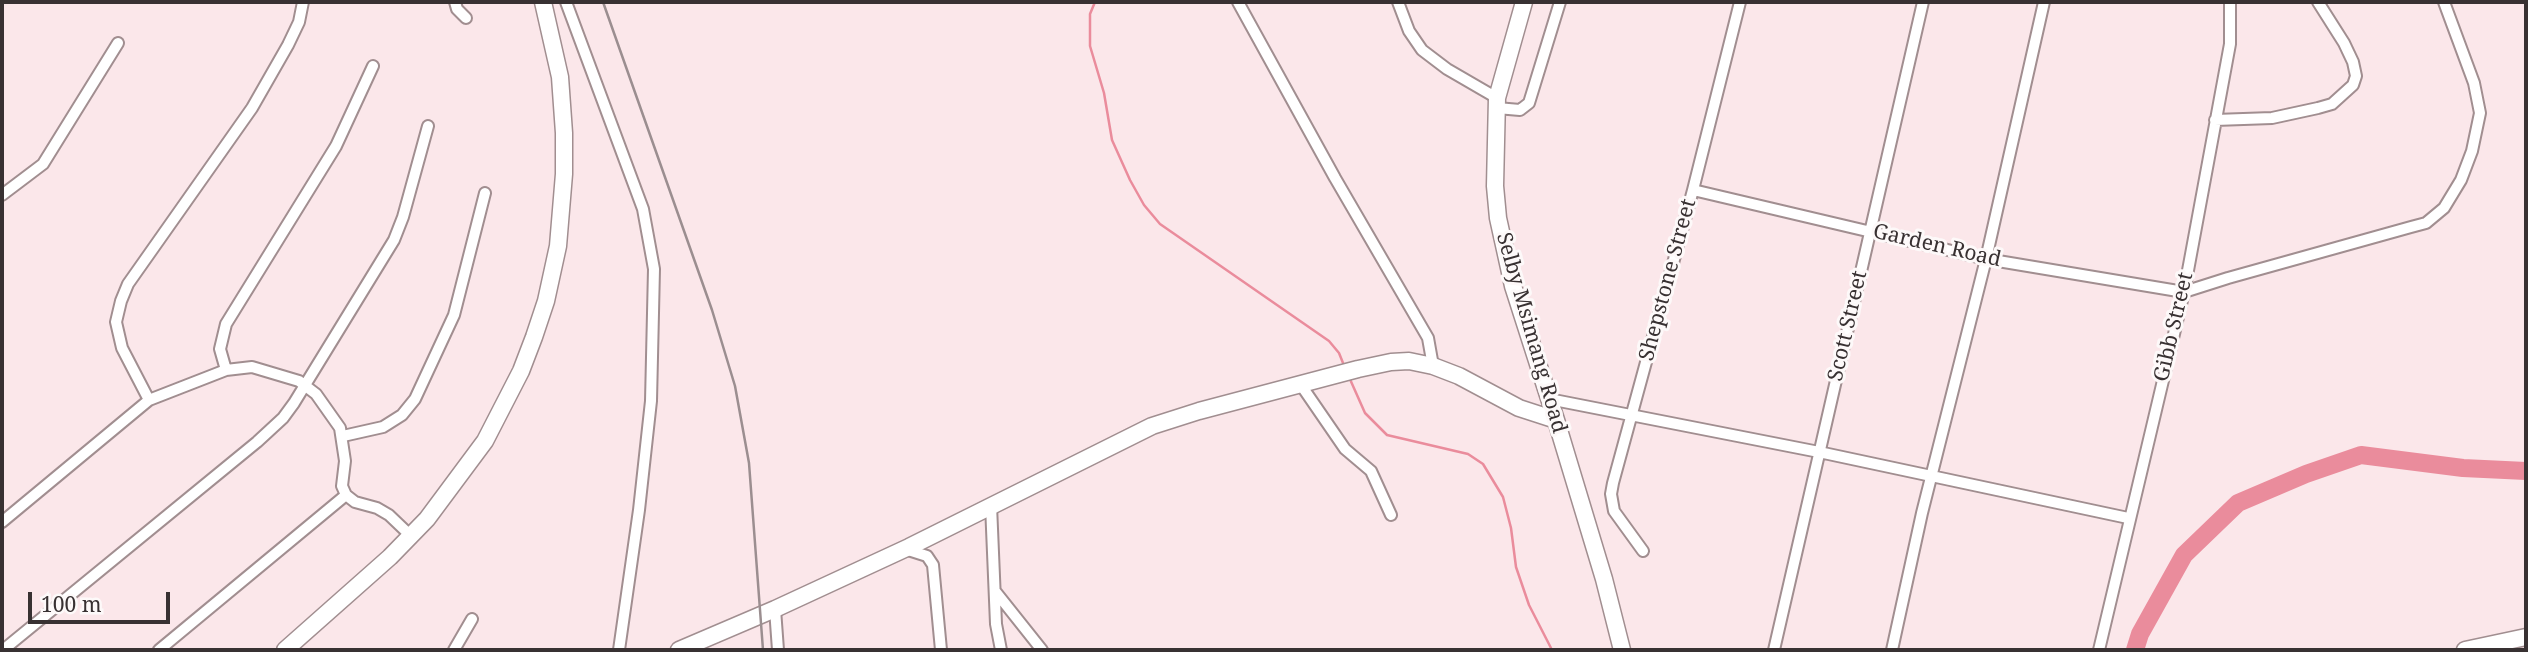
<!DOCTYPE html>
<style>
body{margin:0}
#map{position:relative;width:2528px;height:652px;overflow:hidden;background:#fbe7ea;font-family:"Noto Serif",serif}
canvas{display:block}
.frame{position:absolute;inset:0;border:4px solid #383132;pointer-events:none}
.scale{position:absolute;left:28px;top:592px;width:142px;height:32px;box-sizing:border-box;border:4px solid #383132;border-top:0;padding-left:9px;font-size:21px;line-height:24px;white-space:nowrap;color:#383132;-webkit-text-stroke:5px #fdf9f9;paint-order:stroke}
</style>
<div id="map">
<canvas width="2528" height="652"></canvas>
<div class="frame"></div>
<div class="scale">100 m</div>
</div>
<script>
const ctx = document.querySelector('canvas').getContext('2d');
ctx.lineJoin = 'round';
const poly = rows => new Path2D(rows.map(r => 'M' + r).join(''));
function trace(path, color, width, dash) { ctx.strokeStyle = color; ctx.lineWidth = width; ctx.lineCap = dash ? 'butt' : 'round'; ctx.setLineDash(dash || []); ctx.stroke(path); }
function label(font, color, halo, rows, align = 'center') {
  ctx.font = font + ' "Noto Serif",serif'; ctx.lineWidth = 6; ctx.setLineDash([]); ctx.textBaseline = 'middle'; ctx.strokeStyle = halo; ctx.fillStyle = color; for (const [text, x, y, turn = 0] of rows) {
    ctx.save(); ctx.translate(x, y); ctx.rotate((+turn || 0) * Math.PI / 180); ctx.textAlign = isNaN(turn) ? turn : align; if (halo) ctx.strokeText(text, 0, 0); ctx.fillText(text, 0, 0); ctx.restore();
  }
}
const stream = poly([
 [1095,2,1090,14,1090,46,1104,93,1112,140,1130,180,1144,205,1160,224,1329,341,1339,353,1345,368],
 [1349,377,1365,413,1387,435,1468,454,1483,464,1503,497,1511,528,1516,567,1529,605,1552,650]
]);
const river = poly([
 [2135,650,2140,634,2184,555,2238,503,2306,474,2361,455,2463,468,2526,471]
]);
const street = poly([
 [455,2,457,9,466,18],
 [566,2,643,209,654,269,651,401,639,510,619,650],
 [1238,2,1335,178,1428,338,1433,366],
 [1398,2,1409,31,1422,50,1447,69,1497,98],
 [1497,108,1520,110,1529,103,1560,2],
 [2215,120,2272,118,2318,108,2332,104,2353,85,2356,76,2353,62,2344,43,2318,2],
 [1693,190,1986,259,2184,292,2228,278,2411,227,2426,223,2444,208,2461,180,2472,151,2480,113,2474,83,2444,2],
 [2,195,43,164,118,43],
 [226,370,220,349,226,324,336,146,373,66],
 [1301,385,1345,449,1371,471,1391,515],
 [1549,399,1819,452,2128,518],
 [149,400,122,348,116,322,121,301,128,284,252,108,288,45,299,22,303,2],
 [343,436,383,427,402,415,415,399,454,315,485,193],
 [991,505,996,624,1001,650],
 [2,522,149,400,226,370,252,367,299,381,316,394,340,428,345,461,342,486,346,495,355,502,377,508,389,515,411,536],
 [905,549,927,556,933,565,941,650],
 [1643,551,1614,511,1611,494,1613,483,1693,190,1740,2],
 [995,591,1042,650],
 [775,609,778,650],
 [3,650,257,442,283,418,294,403,394,240,403,217,428,126],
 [159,650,346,495],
 [454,650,472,619],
 [1774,650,1923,2],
 [1892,650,1922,513,1986,259,2044,2],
 [2099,650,2184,292,2230,44,2230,2]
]);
const secondary = poly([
 [1524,2,1497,98,1495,186,1498,218,1513,286,1556,420,1604,579,1622,650],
 [285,650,390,557,427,519,485,441,521,371,534,337,546,301,558,246,564,174,564,133,560,77,543,2],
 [679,650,775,609,909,547,1152,426,1199,411,1358,369,1391,362,1409,361,1433,366,1459,376,1519,408,1556,420],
 [2465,650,2526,637]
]);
const rail = poly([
 [603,2,712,310,735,386,749,463,763,650]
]);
const streetNames = [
 ["Garden Road",1937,246,13],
 ["Shepstone Street",1668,280,-75],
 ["Scott Street",1848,326,-77],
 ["Gibb Street",2174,327,-77],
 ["Selby Msimang Road",1531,333,74]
];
trace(stream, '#ea8c9c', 2.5);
trace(river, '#ea8c9c', 18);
trace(street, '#a18e90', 14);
trace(secondary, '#a18e90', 19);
trace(street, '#fff', 10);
trace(secondary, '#fff', 16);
trace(rail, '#9b8e90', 2.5);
label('21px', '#383132', '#fdf9f9', streetNames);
</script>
